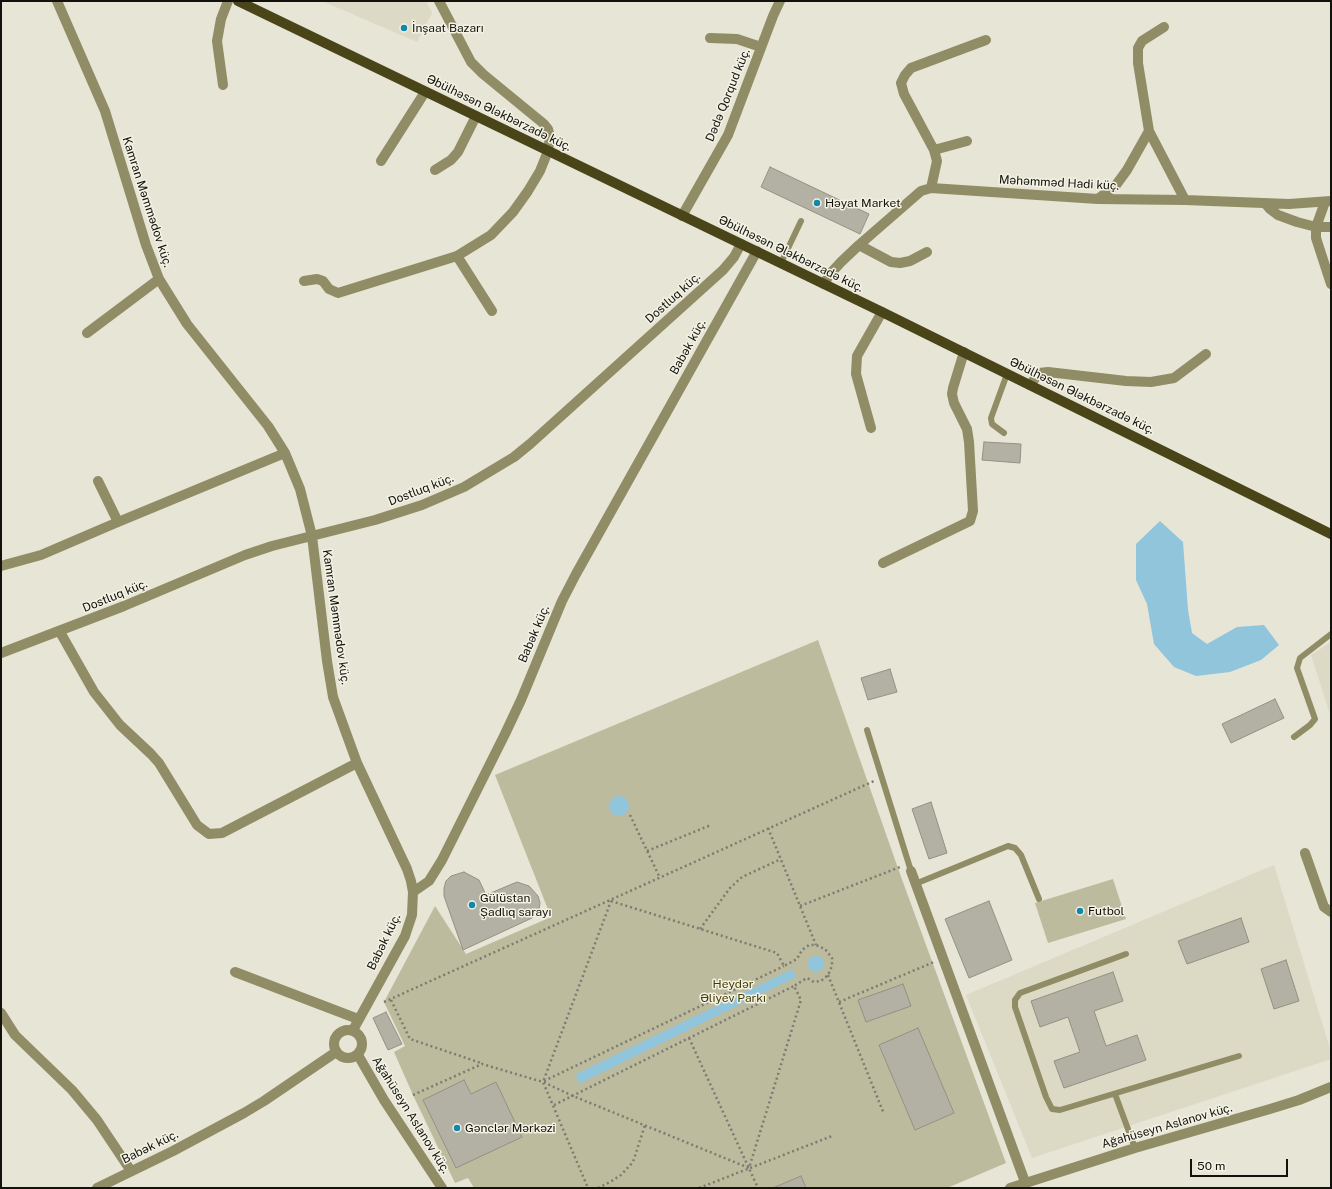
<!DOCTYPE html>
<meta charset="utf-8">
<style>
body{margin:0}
#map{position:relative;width:1332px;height:1189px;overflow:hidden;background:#e6e5d6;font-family:"Public Sans",sans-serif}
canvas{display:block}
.frame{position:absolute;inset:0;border:2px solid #12110c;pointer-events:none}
.scale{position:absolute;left:1190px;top:1159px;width:98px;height:18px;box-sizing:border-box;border:2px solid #12110c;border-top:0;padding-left:5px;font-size:12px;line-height:14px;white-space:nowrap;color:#12110c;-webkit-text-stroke:3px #f3f2e4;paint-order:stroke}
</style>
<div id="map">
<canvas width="1332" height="1189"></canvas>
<div class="frame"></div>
<div class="scale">50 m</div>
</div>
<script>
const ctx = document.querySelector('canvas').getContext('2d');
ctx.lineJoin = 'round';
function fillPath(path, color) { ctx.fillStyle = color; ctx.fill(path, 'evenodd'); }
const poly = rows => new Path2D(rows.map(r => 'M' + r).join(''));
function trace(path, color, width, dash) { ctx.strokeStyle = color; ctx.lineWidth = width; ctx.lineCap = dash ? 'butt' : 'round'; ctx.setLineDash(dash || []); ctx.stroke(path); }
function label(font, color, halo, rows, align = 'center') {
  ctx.font = font + ' "Public Sans",sans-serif'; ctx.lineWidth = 3; ctx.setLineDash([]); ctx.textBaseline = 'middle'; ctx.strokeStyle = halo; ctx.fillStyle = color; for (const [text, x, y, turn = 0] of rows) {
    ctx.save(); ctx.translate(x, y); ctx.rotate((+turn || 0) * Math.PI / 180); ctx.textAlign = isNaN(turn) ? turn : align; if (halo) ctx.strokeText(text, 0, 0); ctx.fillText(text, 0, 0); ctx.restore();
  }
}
const built = poly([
 [322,1,426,1,432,13,417,42],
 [1331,642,1331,717,1311,655],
 [1274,865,1331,1052,1331,1059,1032,1158,966,995]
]);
const green = poly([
 [818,640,900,874,1006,1163,947,1188,474,1188,468,1178,455,1183,413,1095,394,1052,405,1046,384,1002,435,906,466,954,551,917,495,775],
 [1113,879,1126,919,1048,943,1035,903]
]);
const water = poly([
 [1160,521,1183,542,1188,610,1192,633,1207,644,1237,627,1264,625,1279,645,1261,660,1230,672,1196,676,1174,667,1154,644,1147,604,1136,580,1136,544],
 '609 806a10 10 0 1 1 20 0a10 10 0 1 1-20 0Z',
 '808 964a8 8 0 1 1 16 0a8 8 0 1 1-16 0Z',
 [792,969,796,977,579,1084,576,1074]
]);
const building = poly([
 [770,167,869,214,860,234,761,187,770,167],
 [984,442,1021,444,1020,463,982,460,984,442],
 [890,669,897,692,868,700,861,678,890,669],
 [1275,699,1284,718,1231,743,1222,724,1275,699],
 [931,802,947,853,929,859,912,809,931,802],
 [464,872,479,880,486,895,517,882,529,886,538,896,540,903,539,910,532,918,463,950,444,896,444,888,446,881,451,876,464,872],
 [989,901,1012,960,969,978,945,919,989,901],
 [1241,918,1249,942,1187,964,1178,941,1241,918],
 [1286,960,1299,1001,1274,1009,1261,969,1286,960],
 [1113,972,1123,1001,1094,1011,1106,1046,1137,1035,1146,1060,1064,1088,1054,1061,1080,1052,1068,1017,1040,1027,1031,1001,1113,972],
 [903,984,911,1006,866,1022,858,1000,903,984],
 [386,1012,402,1044,388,1050,373,1018,386,1012],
 [918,1028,954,1113,915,1130,879,1045,918,1028],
 [464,1080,471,1094,496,1082,522,1137,456,1168,423,1100,464,1080],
 [801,1176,806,1188,773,1188,801,1176]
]);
const path = poly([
 [630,815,660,878],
 [768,828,816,945],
 [647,851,711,825],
 [611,901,777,953,784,966,797,959,802,950,809,945,816,945,825,949,832,958,832,966,828,975,821,981,814,982,807,978,794,986,801,1000,749,1168,573,1096,543,1082,611,901],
 [800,906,900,867],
 [700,929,730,888,742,877,781,859],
 [828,975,884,1114],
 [391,1000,410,1039,481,1063],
 [384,1002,874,781],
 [839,1002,934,962],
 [689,1038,758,1188],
 [544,1081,784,966],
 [413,1095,482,1064,543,1082,588,1188],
 [554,1105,794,986],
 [598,1188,610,1182,621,1175,633,1162,645,1125],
 [699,1188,832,1136]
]);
const service = poly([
 [781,263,801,221],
 [1004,433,992,424,991,418,1007,374],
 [867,730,911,871],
 [1294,737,1310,725,1315,719,1297,668,1300,658,1331,634],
 [915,884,1008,846,1015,848,1021,855,1039,899],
 [1126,954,1020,993,1015,1000,1015,1007,1046,1097,1052,1109,1060,1110,1239,1056],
 [1115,1094,1135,1148]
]);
const minor = poly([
 [57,1,105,111,146,245,159,279,187,324,268,426,285,453,300,489,312,536,327,661,333,697,357,763,407,869,411,881,413,892,412,915,405,936,353,1030],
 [710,38,737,39,761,47],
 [223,85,217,41,221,19,228,1],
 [1149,131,1185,200],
 [934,150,967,141],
 [381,161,425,92],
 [435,170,451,160,458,152,476,116],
 [931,188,937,161,934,150,904,94,901,83,905,75,911,68,986,40],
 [1098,199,1116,185,1127,170,1149,131,1138,63,1138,48,1142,41,1164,27],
 [1325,202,1316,227,1316,238,1331,284],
 [1265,203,1270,209,1278,215,1297,222,1316,227,1331,227],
 [682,216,728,135,773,16,780,1],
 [859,245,891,262,900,263,910,261,927,252],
 [457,256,492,311],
 [304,281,317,279,323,281,329,289,338,293,457,256,491,235,513,212,528,191,540,171,548,151,550,137,548,129,544,124,483,74,471,62,439,1],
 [824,284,830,274,841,262,859,245,913,198,921,191,931,188,1098,199,1185,200,1289,204,1331,201],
 [87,333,159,279],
 [1030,385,1039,373,1048,372,1126,381,1151,382,1174,378,1206,354],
 [871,428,856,374,857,356,882,312],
 [98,481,118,522],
 [883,563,970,521,973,511,969,442,967,429,954,403,952,394,953,388,964,352],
 [1,566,41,555,118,522,285,453],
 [60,632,94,692,120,725,151,754,159,763,197,825,209,834,222,833,357,763],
 [1,653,124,606,245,555,272,546,375,520,422,505,464,487,514,457,530,444,723,270,734,257,741,244],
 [1305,853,1324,907,1331,912],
 [911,871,1025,1182],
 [413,892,429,881,442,860,505,734,521,700,562,601,576,574,757,251],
 [235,972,358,1019],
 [1,1013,15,1035,72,1090,97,1120,131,1171]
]);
const tertiary = poly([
 '334 1044a14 14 0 1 1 28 0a14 14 0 1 1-28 0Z',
 [358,1055,384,1100,442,1188],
 [97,1188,173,1151,244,1113,264,1101,336,1052],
 [1010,1188,1135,1148,1270,1109,1299,1100,1331,1087]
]);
const primary = poly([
 [238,1,882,312,1331,534]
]);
const markers = [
 [404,28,4,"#1487ac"],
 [817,203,4,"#1487ac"],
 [472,905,4,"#1487ac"],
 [1080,911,4,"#1487ac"],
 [457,1128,4,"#1487ac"]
];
const poiNames = [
 ["İnşaat Bazarı",412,28],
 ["Həyat Market",825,203],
 ["Gülüstan",480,898],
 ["Şadlıq sarayı",480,912],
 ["Futbol",1088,911],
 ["Gənclər Mərkəzi",465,1128]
];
const streetNames = [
 ["Dədə Qorqud küç.",728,95,-68],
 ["Əbülhəsən Ələkbərzadə küç.",499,113,26],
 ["Məhəmməd Hadi küç.",1059,183,3],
 ["Kamran Məmmədov küç.",147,202,72],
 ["Əbülhəsən Ələkbərzadə küç.",791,254,26],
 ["Dostluq küç.",673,298,-42],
 ["Babək küç.",688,347,-61],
 ["Əbülhəsən Ələkbərzadə küç.",1082,396,26],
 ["Dostluq küç.",421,490,-21],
 ["Dostluq küç.",115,596,-22],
 ["Kamran Məmmədov küç.",336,617,82],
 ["Babək küç.",534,634,-67],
 ["Babək küç.",384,942,-64],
 ["Ağahüseyn Aslanov küç.",411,1115,58],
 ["Ağahüseyn Aslanov küç.",1167,1126,-16],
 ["Babək küç.",150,1147,-26]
];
const parkNames = [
 ["Heydər",733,984],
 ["Əliyev Parkı",733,998]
];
fillPath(built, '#dcdac5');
fillPath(green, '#bdbb9d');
fillPath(water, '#90c5dc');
fillPath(building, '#b3b1a4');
trace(building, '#929184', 1);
trace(path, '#7c7b71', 2.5, [2, 3]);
trace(service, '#908c65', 6);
trace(minor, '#908c65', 10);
trace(tertiary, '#908c65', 10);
trace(primary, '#494518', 10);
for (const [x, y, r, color] of markers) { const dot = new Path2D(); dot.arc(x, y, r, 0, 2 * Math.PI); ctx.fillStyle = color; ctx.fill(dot); trace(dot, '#f3f2e4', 1.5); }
label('12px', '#12110c', '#f3f2e4', poiNames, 'left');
label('12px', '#12110c', '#f3f2e4', streetNames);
label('12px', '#433c00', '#f3f2e4', parkNames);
</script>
